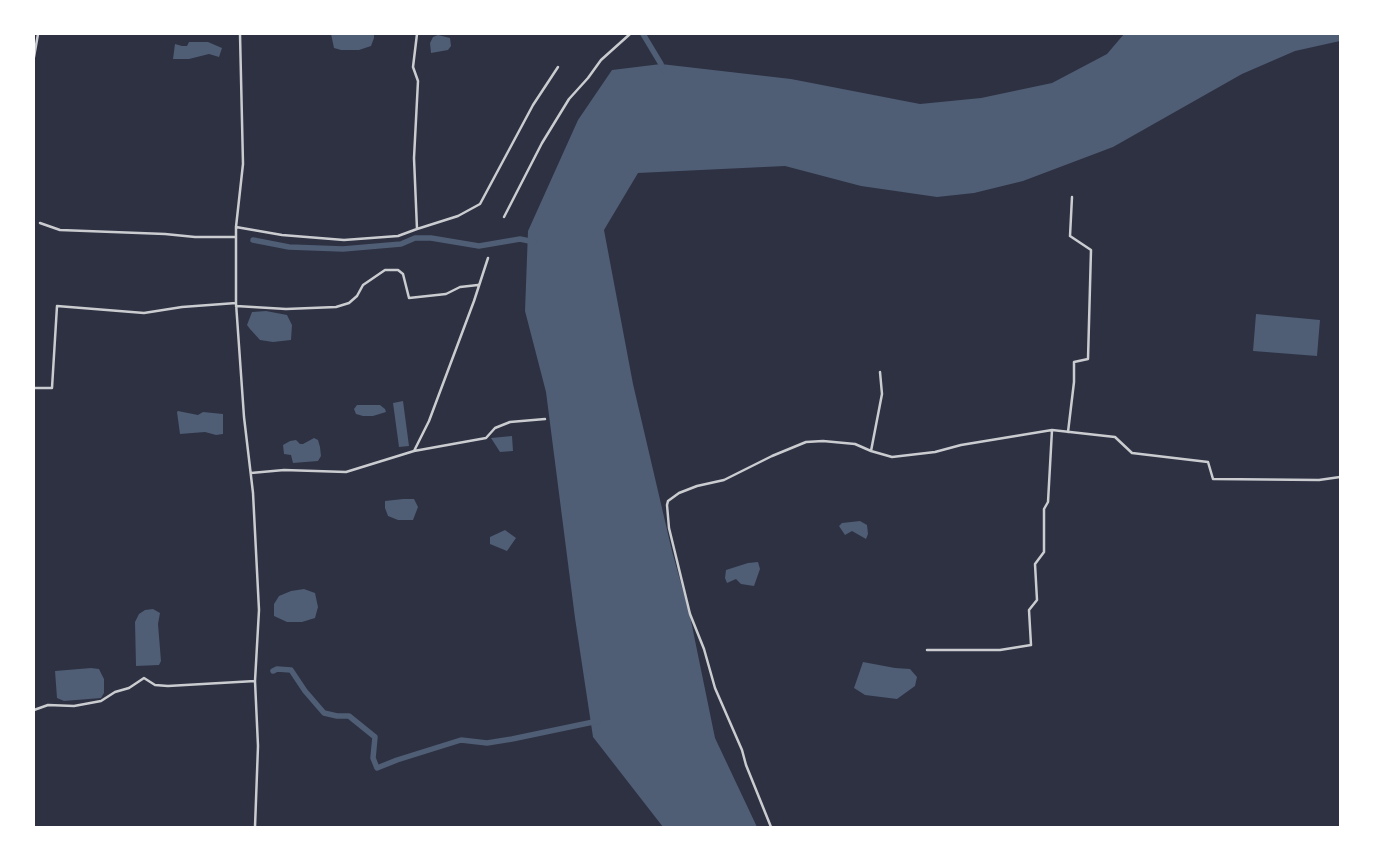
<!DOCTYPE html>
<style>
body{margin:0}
#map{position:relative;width:1374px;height:861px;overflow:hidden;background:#2d3142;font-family:"Open Sans",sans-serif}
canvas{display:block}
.frame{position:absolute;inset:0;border:35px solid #fff;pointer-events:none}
</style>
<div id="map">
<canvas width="1374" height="861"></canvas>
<div class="frame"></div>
</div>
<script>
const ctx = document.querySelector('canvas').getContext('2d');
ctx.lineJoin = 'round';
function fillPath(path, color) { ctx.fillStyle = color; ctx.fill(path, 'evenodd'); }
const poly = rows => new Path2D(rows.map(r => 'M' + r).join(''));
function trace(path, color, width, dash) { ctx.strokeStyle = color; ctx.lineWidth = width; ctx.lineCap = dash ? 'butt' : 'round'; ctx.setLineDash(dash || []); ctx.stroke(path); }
const water = poly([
 [331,34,374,34,374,38,371,46,359,50,341,50,334,48],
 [1124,34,1340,34,1340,41,1295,51,1242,74,1113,147,1023,181,974,193,937,197,861,186,785,166,638,173,604,230,633,384,672,551,690,616,715,738,757,827,663,827,593,737,575,618,546,392,525,311,528,231,578,120,612,70,661,64,791,79,920,104,981,98,1052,83,1107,54],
 [438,35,450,38,451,46,448,50,431,53,430,43,433,37],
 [189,42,208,42,222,48,219,57,209,54,189,59,173,59,175,44,182,46,187,46],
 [266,311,287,315,292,325,291,340,273,342,260,340,250,329,247,325,252,312],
 [1256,314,1320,320,1317,356,1253,351],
 [403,401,409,446,399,447,393,403],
 [357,405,380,405,385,409,386,412,373,416,363,416,356,414,354,409],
 [178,411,198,415,203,412,223,414,223,434,216,435,205,432,180,434,177,412],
 [512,436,513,451,500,452,491,438],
 [314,438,318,440,320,447,321,456,318,461,293,463,291,455,284,454,283,445,290,441,296,440,300,444,303,444],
 [403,499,414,499,418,507,413,520,398,520,388,516,385,508,385,501],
 [860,521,867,525,868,534,866,539,852,531,845,535,839,526,842,523],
 [505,530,516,538,507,551,490,544,490,537],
 [758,562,760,569,754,586,741,584,736,579,727,583,725,578,726,570,748,563],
 [304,589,315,593,318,607,315,618,302,622,287,622,274,616,274,604,279,596,291,591],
 [153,609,160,613,158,624,161,661,159,665,136,666,135,622,139,614,145,610],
 [863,662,895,668,910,669,917,677,915,686,897,699,865,695,854,688],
 [91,668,99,669,104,679,104,693,101,698,64,701,57,698,55,671]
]);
const canal = poly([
 [643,34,661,64,663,71],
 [253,240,289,247,343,249,401,244,415,238,431,238,479,246,520,239,534,242],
 [273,671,277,669,291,670,305,691,324,713,337,716,349,716,375,737,373,758,377,768,397,760,461,740,487,743,512,739,598,721]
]);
const minor = poly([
 [240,34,243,164,236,227,236,303,244,417,253,493,259,610,255,681,258,746,255,827],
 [34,57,38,34],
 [504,217,542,143,569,99,588,78,601,60,630,34],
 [40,223,60,230,165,234,195,237,236,237],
 [236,227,282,235,344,240,398,236,417,229,414,158,418,81,413,67,417,34],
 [417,229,458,216,480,204,533,105,558,67],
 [236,306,286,309,336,307,349,303,357,296,363,285,385,270,398,270,403,274,409,298,446,294,460,287,478,285],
 [34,388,52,388,57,306,144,313,182,307,236,303],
 [1068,432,1074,382,1074,362,1088,359,1091,250,1070,236,1072,197],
 [414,451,486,438,495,428,510,422,545,419],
 [871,451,882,394,880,372],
 [251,473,284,470,346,472,414,451,429,421,474,301,488,258],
 [927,650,1000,650,1031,645,1029,610,1037,600,1035,564,1044,552,1044,509,1048,502,1052,430],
 [34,710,48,705,74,706,101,701,115,692,129,688,144,678,155,685,168,686,255,681],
 [771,827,746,765,742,750,715,688,704,649,690,614,669,528,667,505,668,501,679,493,697,486,724,480,772,456,806,442,823,441,855,444,871,451,892,457,935,452,961,445,1052,430,1115,437,1132,453,1208,462,1213,479,1319,480,1340,477]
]);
fillPath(water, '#4f5d75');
trace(canal, '#4f5d75', 5.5);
trace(minor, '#caccd0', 2.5);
</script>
